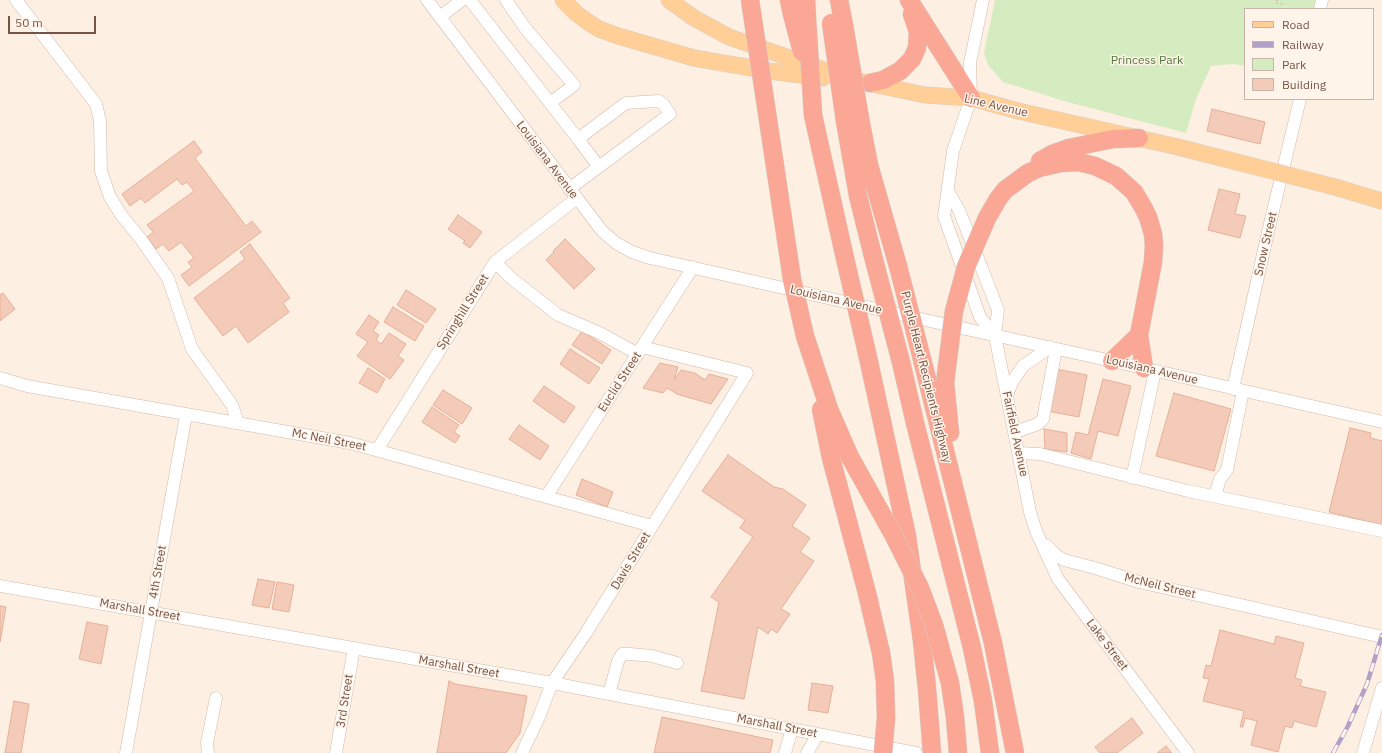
<!DOCTYPE html>
<style>
body{margin:0}
#map{position:relative;width:1382px;height:753px;overflow:hidden;background:#fdf0e2;font-family:"IBM Plex Sans",sans-serif}
canvas{display:block}
.legend{position:absolute;left:1244px;top:8px;width:130px;height:92px;box-sizing:border-box;background:#fff4e9;border:1px solid #c8b4a8;margin:0;padding:5px 7px;list-style:none;font-size:12px;color:#755447}
.legend li{display:flex;align-items:center;gap:8px;height:20px}
.legend b{width:20px;border:1px solid #c8b4a8}
.scale{position:absolute;left:8px;top:16px;width:88px;height:18px;box-sizing:border-box;border:2px solid #755447;border-top:0;padding-left:5px;font-size:12px;line-height:14px;white-space:nowrap;color:#755447;-webkit-text-stroke:3px #fff4e9;paint-order:stroke}
</style>
<div id="map">
<canvas width="1382" height="753"></canvas>
<ul class="legend">
<li><b style="height:5px;background:#ffcf97"></b>Road</li>
<li><b style="height:5px;background:#b1a0c7"></b>Railway</li>
<li><b style="height:11px;background:#d5ebc0"></b>Park</li>
<li><b style="height:11px;background:#f4cab8"></b>Building</li>
</ul>
<div class="scale">50 m</div>
</div>
<script>
const ctx = document.querySelector('canvas').getContext('2d');
ctx.lineJoin = 'round';
function fillPath(path, color) { ctx.fillStyle = color; ctx.fill(path, 'evenodd'); }
const poly = rows => new Path2D(rows.map(r => 'M' + r).join(''));
function trace(path, color, width, dash) { ctx.strokeStyle = color; ctx.lineWidth = width; ctx.lineCap = dash ? 'butt' : 'round'; ctx.setLineDash(dash || []); ctx.stroke(path); }
function label(font, color, halo, rows, align = 'center') {
  ctx.font = font + ' "IBM Plex Sans",sans-serif'; ctx.lineWidth = 3; ctx.setLineDash([]); ctx.textBaseline = 'middle'; ctx.strokeStyle = halo; ctx.fillStyle = color; for (const [text, x, y, turn = 0] of rows) {
    ctx.save(); ctx.translate(x, y); ctx.rotate((+turn || 0) * Math.PI / 180); ctx.textAlign = isNaN(turn) ? turn : align; if (halo) ctx.strokeText(text, 0, 0); ctx.fillText(text, 0, 0); ctx.restore();
  }
}
const green = poly([
 [995,0,1316,0,1314,9,1245,9,1245,66,1234,64,1211,66,1196,99,1186,133,1064,101,1003,82,988,65,984,53]
]);
const building = poly([
 [1212,109,1265,122,1260,144,1207,131,1212,109],
 [194,141,202,152,195,158,246,226,252,221,261,232,189,286,181,275,192,267,188,262,194,258,181,242,169,251,163,244,156,249,147,237,153,232,147,225,194,191,187,182,182,185,177,179,145,203,141,198,130,206,122,194,194,141],
 [1219,189,1240,194,1235,214,1246,216,1240,238,1208,230,1219,189],
 [458,215,482,232,470,248,463,243,465,241,448,229,458,215],
 [565,239,595,269,574,289,546,260,554,252,553,251,565,239],
 [250,244,290,298,283,303,289,312,248,343,236,326,223,336,194,298,245,259,240,252,250,244],
 [406,290,436,309,426,323,397,305,406,290],
 [3,293,15,309,0,321,0,295,3,293],
 [393,307,424,326,415,341,384,322,393,307],
 [369,315,379,322,373,331,379,335,376,340,381,344,389,333,406,344,398,356,404,360,390,379,357,356,368,342,356,334,369,315],
 [582,331,611,350,602,364,572,345,582,331],
 [570,349,600,368,589,384,560,364,570,349],
 [660,363,678,367,674,380,681,370,695,373,705,380,709,374,728,379,711,404,677,394,667,388,663,393,643,388,660,363],
 [368,368,385,379,377,393,359,383,368,368],
 [1056,369,1087,375,1079,417,1047,411,1056,369],
 [1103,379,1131,386,1118,436,1098,431,1091,459,1071,453,1076,432,1088,435,1103,379],
 [544,386,575,407,564,423,533,401,544,386],
 [443,390,472,408,462,424,433,405,443,390],
 [1174,393,1231,409,1214,471,1156,456,1174,393],
 [432,407,459,425,454,432,460,436,455,443,422,422,432,407],
 [519,425,549,446,540,460,509,439,519,425],
 [1350,428,1371,433,1370,438,1382,441,1382,525,1329,512,1350,428],
 [1044,429,1067,433,1067,452,1045,449,1044,429],
 [728,455,774,487,783,489,806,505,792,526,810,538,800,552,814,561,781,609,790,614,777,633,771,629,768,634,758,627,744,699,701,691,719,602,711,597,753,537,740,528,745,520,702,491,728,455],
 [582,479,613,492,607,507,576,495,582,479],
 [258,579,275,582,269,608,252,605,258,579],
 [277,582,294,585,289,612,272,609,277,582],
 [0,606,6,607,0,642,0,606],
 [87,622,108,626,101,664,79,659,87,622],
 [1220,630,1274,644,1276,636,1304,643,1295,678,1302,680,1300,686,1326,692,1316,727,1294,721,1292,728,1285,726,1278,752,1251,745,1257,721,1245,718,1243,727,1240,727,1244,711,1203,701,1209,679,1203,678,1206,665,1211,666,1220,630],
 [449,681,455,684,527,696,520,733,506,753,437,753,449,681],
 [812,683,833,686,828,713,808,710,812,683],
 [14,701,29,704,21,753,5,753,14,701],
 [662,717,773,740,770,753,654,753,662,717],
 [1132,718,1143,733,1117,753,1100,753,1095,747,1132,718],
 [1166,746,1172,753,1157,753,1166,746]
]);
const path = poly([
 [1277,0,1276,3,1285,4]
]);
const minor = poly([
 [16,0,96,104,100,121,101,171,110,197,122,216,140,238,168,278,192,349,232,405,238,423],
 [427,0,602,231,616,243,632,252,650,258,943,324,1112,361,1382,422],
 [470,0,578,139,626,103,659,101,664,105,670,114,569,189],
 [506,0,526,29,574,85,550,103],
 [983,0,970,63,971,98,953,151,944,216,980,317,995,336],
 [1320,9,1322,0],
 [440,17,462,0],
 [578,139,599,167],
 [948,191,959,210,998,310,995,336,1030,512,1036,531,1058,579,1188,753],
 [495,262,511,278,558,315,600,333,638,354],
 [0,378,27,386,350,443,652,526],
 [1233,389,1268,232,1300,99],
 [1007,396,1012,382,1023,366,1050,347],
 [1015,432,1038,424,1043,419,1056,349],
 [377,450,495,262,577,198],
 [1019,453,1040,454,1188,491,1382,531],
 [1132,478,1155,371],
 [1215,496,1220,479,1227,470,1243,391],
 [546,497,693,267],
 [1046,545,1056,555,1064,560,1095,568,1139,582,1382,637],
 [0,586,552,683,916,753],
 [609,694,618,661,622,654,630,654,652,656,677,663],
 [126,753,186,415],
 [208,753,207,743,216,698],
 [336,753,354,648],
 [522,753,539,717,552,683,586,633,747,373,642,347],
 [785,753,792,729],
 [807,753,818,734],
 [1363,753,1382,688]
]);
const major = poly([
 [563,0,577,14,588,22,599,29,618,36,694,58,769,71,823,78],
 [669,0,694,18,729,37,853,80,925,95,971,98,1018,111,1178,147],
 [1335,187,1382,201]
]);
const highway = poly([
 [789,0,792,14],
 [806,0,807,19],
 [839,0,844,25],
 [909,0,971,98],
 [870,83,883,80,900,71,912,59,917,48,918,32,912,14],
 [813,115,844,254],
 [845,121,858,196,874,260],
 [861,124,869,165,898,266],
 [1040,161,1052,154,1069,148,1113,139,1139,138],
 [998,199,1005,190,1028,173,1039,168,1061,163,1078,162,1095,166,1116,176,1134,192,1143,207,1148,217,1153,234,1154,245,1153,262,1139,335,1144,368],
 [867,353,907,536,922,641,927,689,932,753],
 [1112,361,1139,335],
 [901,362,915,423,972,648,983,701,990,753],
 [923,363,993,643,1015,753],
 [945,383,950,433]
]);
const rail = poly([
 [1333,753,1348,726,1367,684,1382,635]
]);
const majorBridge = poly([
 [1178,147,1335,187]
]);
const highwayBridge = poly([
 [750,0,792,279,805,336,829,409,839,432,850,457,894,536,920,588,934,625,950,683,955,717,958,753],
 [792,14,802,52],
 [807,19,813,115],
 [831,23,845,121],
 [844,25,861,124],
 [844,254,867,353],
 [874,260,901,362],
 [898,266,923,363],
 [945,383,954,311,966,267,987,218,998,199],
 [821,409,831,458,867,593,881,653,885,681,886,718,883,753]
]);
const parkNames = [
 ["Princess Park",1147,61]
];
const streetNames = [
 ["Line Avenue",996,106,13],
 ["Louisiana Avenue",547,160,53],
 ["Snow Street",1266,244,-77],
 ["Louisiana Avenue",836,300,13],
 ["Springhill Street",463,312,-58],
 ["Louisiana Avenue",1152,370,13],
 ["Purple Heart Recipients Highway",926,377,76],
 ["Euclid Street",620,382,-57],
 ["Fairfield Avenue",1015,434,78],
 ["Mc Neil Street",329,440,11],
 ["Davis Street",631,561,-59],
 ["4th Street",158,572,-80],
 ["McNeil Street",1160,586,14],
 ["Marshall Street",140,610,10],
 ["Lake Street",1107,645,53],
 ["Marshall Street",459,667,10],
 ["3rd Street",345,701,-81],
 ["Marshall Street",777,726,11]
];
fillPath(green, '#d5ebc0');
fillPath(building, '#f4cab8');
trace(building, '#e7af98', 1);
trace(minor, '#d1b8ab', 13);
trace(major, '#d8cfcb', 17);
trace(highway, '#d8cfcb', 19);
trace(path, '#d8ae9b', 2, [1, 3]);
trace(minor, '#fff', 12);
trace(major, '#ffcf97', 16);
trace(highway, '#faa796', 18);
trace(rail, '#b1a0c7', 4.5);
trace(rail, '#fff4e9', 3, [9]);
trace(majorBridge, '#d8cfcb', 17, []);
trace(highwayBridge, '#d8cfcb', 19, []);
trace(majorBridge, '#ffcf97', 16);
trace(highwayBridge, '#faa796', 18);
label('12px', '#52763c', '#fff4e9', parkNames);
label('12px', '#755447', '#fff4e9', streetNames);
</script>
